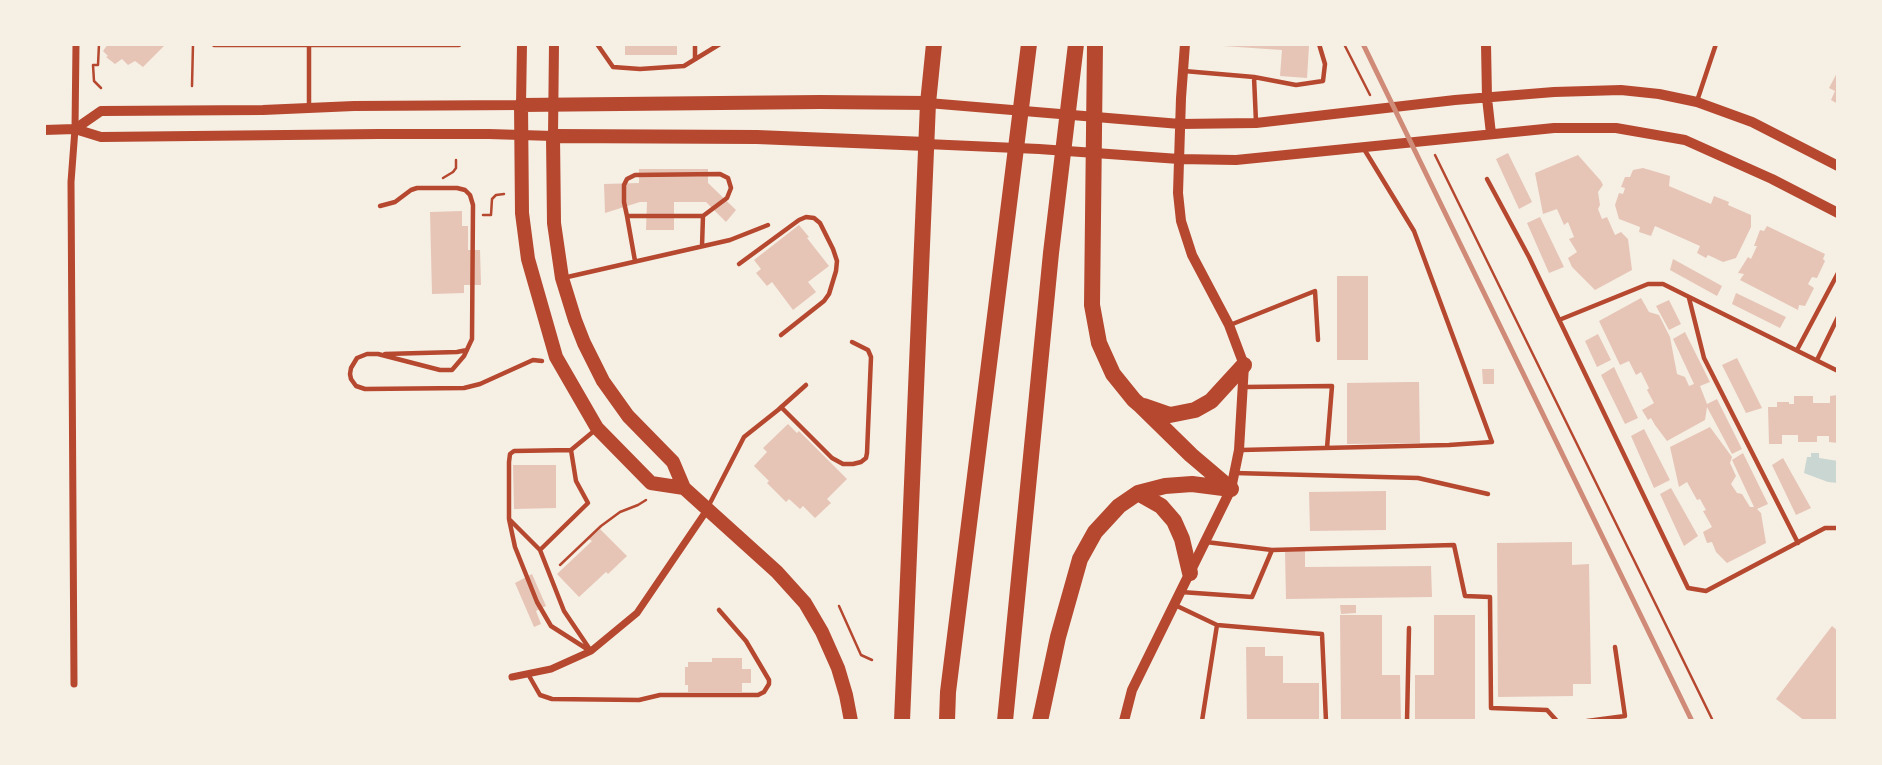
<!DOCTYPE html>
<style>
body{margin:0}
#map{position:relative;width:1882px;height:765px;overflow:hidden;background:#f6efe4;font-family:Figtree,sans-serif}
canvas{display:block}
.frame{position:absolute;inset:0;border:46px solid #f6efe4;pointer-events:none}
</style>
<div id="map">
<canvas width="1882" height="765"></canvas>
<div class="frame"></div>
</div>
<script>
const ctx = document.querySelector('canvas').getContext('2d');
ctx.lineJoin = 'round';
function fillPath(path, color) { ctx.fillStyle = color; ctx.fill(path, 'evenodd'); }
const poly = rows => new Path2D(rows.map(r => 'M' + r).join(''));
function trace(path, color, width, dash) { ctx.strokeStyle = color; ctx.lineWidth = width; ctx.lineCap = dash ? 'butt' : 'round'; ctx.setLineDash(dash || []); ctx.stroke(path); }
const water = poly([
 [1811,453,1819,453,1819,458,1838,461,1838,483,1828,482,1804,473,1807,457,1811,457]
]);
const building = poly([
 [108,44,166,44,143,67,135,61,128,65,122,59,115,64,106,57,108,56,103,51],
 [625,44,677,44,677,55,625,55],
 [1223,44,1304,44,1304,45,1309,46,1307,78,1280,76,1282,50,1223,46],
 [1838,71,1838,104,1831,100,1835,91,1829,88],
 [1508,153,1532,202,1519,209,1496,159],
 [1578,155,1601,181,1603,185,1598,192,1600,205,1598,209,1602,219,1607,217,1615,235,1621,232,1628,239,1632,270,1595,290,1572,267,1568,258,1577,252,1569,239,1574,237,1568,222,1564,225,1557,209,1543,214,1535,173],
 [1643,168,1670,176,1669,186,1711,204,1714,196,1729,202,1728,205,1751,215,1751,227,1736,258,1723,262,1708,255,1706,258,1697,253,1700,246,1655,226,1651,236,1639,232,1640,227,1619,219,1615,205,1619,193,1623,194,1625,188,1621,187,1625,177,1630,177,1633,170],
 [639,169,708,169,708,183,736,210,726,222,706,202,674,202,674,230,646,230,647,202,640,202,605,213,604,184,639,183],
 [462,211,462,226,468,226,468,250,480,250,481,285,464,285,464,293,432,294,430,212],
 [1540,217,1564,267,1549,273,1527,223],
 [799,225,809,237,807,238,829,266,808,282,816,292,793,310,772,282,767,286,756,273,761,269,754,260],
 [1767,226,1825,254,1823,259,1825,261,1817,278,1812,277,1808,284,1814,288,1805,306,1799,305,1798,310,1740,280,1744,274,1738,273,1748,257,1751,259,1757,246,1754,246,1760,230,1764,231],
 [1673,259,1722,286,1717,296,1670,270],
 [1337,276,1368,276,1368,360,1337,360],
 [1736,293,1786,317,1780,328,1732,304],
 [1641,298,1649,312,1659,315,1670,337,1677,374,1685,377,1689,386,1694,384,1673,339,1685,332,1710,382,1700,386,1707,404,1717,399,1742,449,1732,454,1707,407,1705,420,1667,441,1655,425,1651,418,1648,420,1642,410,1654,403,1647,390,1649,388,1641,372,1636,375,1629,361,1620,365,1599,321],
 [1669,300,1681,324,1669,330,1656,306],
 [1598,334,1611,360,1597,367,1585,341],
 [1737,358,1762,408,1746,413,1722,365],
 [1614,367,1638,418,1625,424,1601,375],
 [1482,369,1494,369,1494,384,1483,384],
 [1409,382,1419,382,1420,443,1347,444,1347,383],
 [1838,395,1838,443,1829,442,1829,436,1817,436,1817,442,1798,442,1798,435,1782,435,1782,444,1769,444,1768,407,1777,407,1777,402,1789,402,1789,404,1794,404,1794,396,1813,396,1813,403,1830,403,1830,396],
 [788,424,797,433,799,431,847,479,827,499,831,503,815,518,803,506,800,509,789,499,786,502,767,483,769,481,754,466,767,452,763,448],
 [1710,427,1732,457,1730,463,1736,476,1731,484,1737,493,1742,494,1750,507,1754,507,1732,460,1743,453,1768,504,1757,509,1761,513,1766,543,1727,563,1716,552,1712,542,1707,543,1703,532,1712,527,1703,511,1706,510,1700,499,1697,500,1687,482,1679,487,1670,447],
 [1644,429,1670,480,1654,488,1631,436],
 [1783,458,1811,508,1796,515,1772,465],
 [513,465,556,465,556,508,514,509],
 [1671,488,1698,536,1684,546,1660,494],
 [1386,491,1386,530,1310,531,1309,492],
 [600,529,627,556,608,574,606,572,579,597,557,574,592,541,589,539],
 [1572,542,1572,565,1589,564,1591,684,1573,684,1573,696,1498,697,1497,543],
 [1285,551,1305,551,1305,567,1431,566,1432,597,1286,599],
 [532,574,546,606,536,611,541,624,534,627,515,583],
 [1340,605,1356,605,1356,613,1341,614],
 [1340,615,1382,615,1382,675,1400,675,1401,721,1341,721],
 [1434,615,1475,615,1475,721,1415,721,1415,675,1434,675],
 [1832,626,1838,631,1838,721,1805,721,1776,699],
 [1246,647,1265,647,1265,656,1283,656,1283,683,1319,683,1319,721,1247,721],
 [712,658,742,658,742,669,751,669,751,683,742,683,742,692,688,692,688,685,685,685,685,667,688,667,688,662,712,662]
]);
const path = poly([
 [99,44,98,65,93,65,94,81,101,88],
 [1344,44,1370,95],
 [192,86,193,44],
 [1435,155,1713,721],
 [443,178,453,172,456,168,456,160],
 [483,215,491,215,492,199,496,195,504,194],
 [560,565,601,526,620,512,638,505,646,500],
 [839,606,861,655,872,660]
]);
const service = poly([
 [215,44,214,45,459,45,459,44],
 [597,44,613,67,640,69,684,66,720,44],
 [695,44,695,59],
 [1184,71,1254,77,1296,85,1323,81,1325,64,1319,44],
 [1254,77,1256,122],
 [1697,101,1716,44],
 [309,107,309,44],
 [1487,179,1529,257,1688,588,1706,591,1825,528,1838,528],
 [380,206,395,202,411,190,417,188,457,188,465,190,470,195,473,205,472,339,464,356,452,370,440,370,378,354,367,354,357,358,351,368,350,374,351,379,356,386,365,389,464,388,480,384,533,360,542,361],
 [627,216,703,216,727,198,731,188,728,178,720,174,635,175,627,179,624,185,624,202,627,216,635,261],
 [702,246,703,216],
 [739,264,799,220,806,217,814,218,820,223,833,249,837,261,836,271,829,294,824,301,781,335],
 [563,278,730,240,768,225],
 [1689,298,1704,358,1798,543],
 [1559,320,1648,284,1663,284,1838,371],
 [1230,325,1315,291,1318,340],
 [1797,350,1838,273],
 [385,354,457,352,467,350],
 [1817,360,1838,317],
 [1244,387,1332,386,1327,448],
 [781,407,832,458,843,464,853,464,861,462,866,458,867,453,871,357,868,350,852,342],
 [1241,450,1449,445,1492,442,1414,231,1364,149],
 [1235,473,1418,478,1488,494],
 [708,507,744,437,778,410,806,385],
 [509,519,515,547,537,602,551,626,587,649],
 [1206,542,1272,550,1454,545,1465,596,1490,597,1491,708,1547,710,1557,721],
 [540,550,509,519,509,462,510,454,514,451,571,450],
 [1181,592,1252,597,1272,550],
 [1175,605,1217,625,1202,721],
 [1217,625,1322,634,1326,721],
 [591,651,564,611,540,550,588,503,576,481,571,450,594,431],
 [528,674,540,695,552,699,639,700,660,695,758,695,764,692,769,684,769,680,746,641,719,610],
 [1407,721,1409,628],
 [1587,721,1625,716,1615,647]
]);
const minor = poly([
 [512,677,551,669,591,651,637,613,707,510],
 [74,684,71,182,75,129,76,44]
]);
const tertiary = poly([
 [1486,44,1487,98,1491,134],
 [928,103,1180,124,1256,123,1455,100,1554,92,1621,90,1659,94,1697,102,1752,122,1838,166],
 [75,129,101,111,263,110,354,106,521,105,522,44],
 [44,130,75,129,101,137,379,134,489,134,553,136,554,44],
 [926,144,1039,149,1179,159,1236,160,1554,128,1616,128,1685,140,1772,179,1838,213],
 [1124,721,1132,690,1231,489,1239,450,1244,365,1229,325,1192,255,1181,221,1178,193,1181,98,1185,44]
]);
const primary = poly([
 [684,488,651,483,597,428,556,357,528,259,522,213,521,105,820,102,928,103],
 [851,721,846,695,838,668,822,632,805,603,777,572,684,488,673,462,628,416,603,381,584,343,575,320,562,278,554,223,553,136,757,137,926,144]
]);
const motorway = poly([
 [1095,44,1092,305,1099,343,1113,374,1134,400,1141,406,1191,455,1231,489],
 [1144,406,1170,415,1195,410,1211,401,1244,365],
 [1138,493,1161,506,1174,521,1182,539,1190,573],
 [902,721,928,103,934,44],
 [947,721,948,692,1029,44],
 [1005,721,1051,253,1076,44],
 [1040,721,1058,637,1080,559,1095,532,1119,506,1138,493,1165,486,1192,484,1231,489]
]);
const rail = poly([
 [1363,44,1692,721]
]);
fillPath(water, '#c9d6d2');
fillPath(building, '#e6c5b7');
trace(path, '#b5482f', 2.5);
trace(service, '#b5482f', 4.5);
trace(minor, '#b5482f', 7);
trace(tertiary, '#b5482f', 10);
trace(primary, '#b5482f', 14);
trace(motorway, '#b5482f', 16);
trace(rail, '#cf8b77', 5);
</script>
